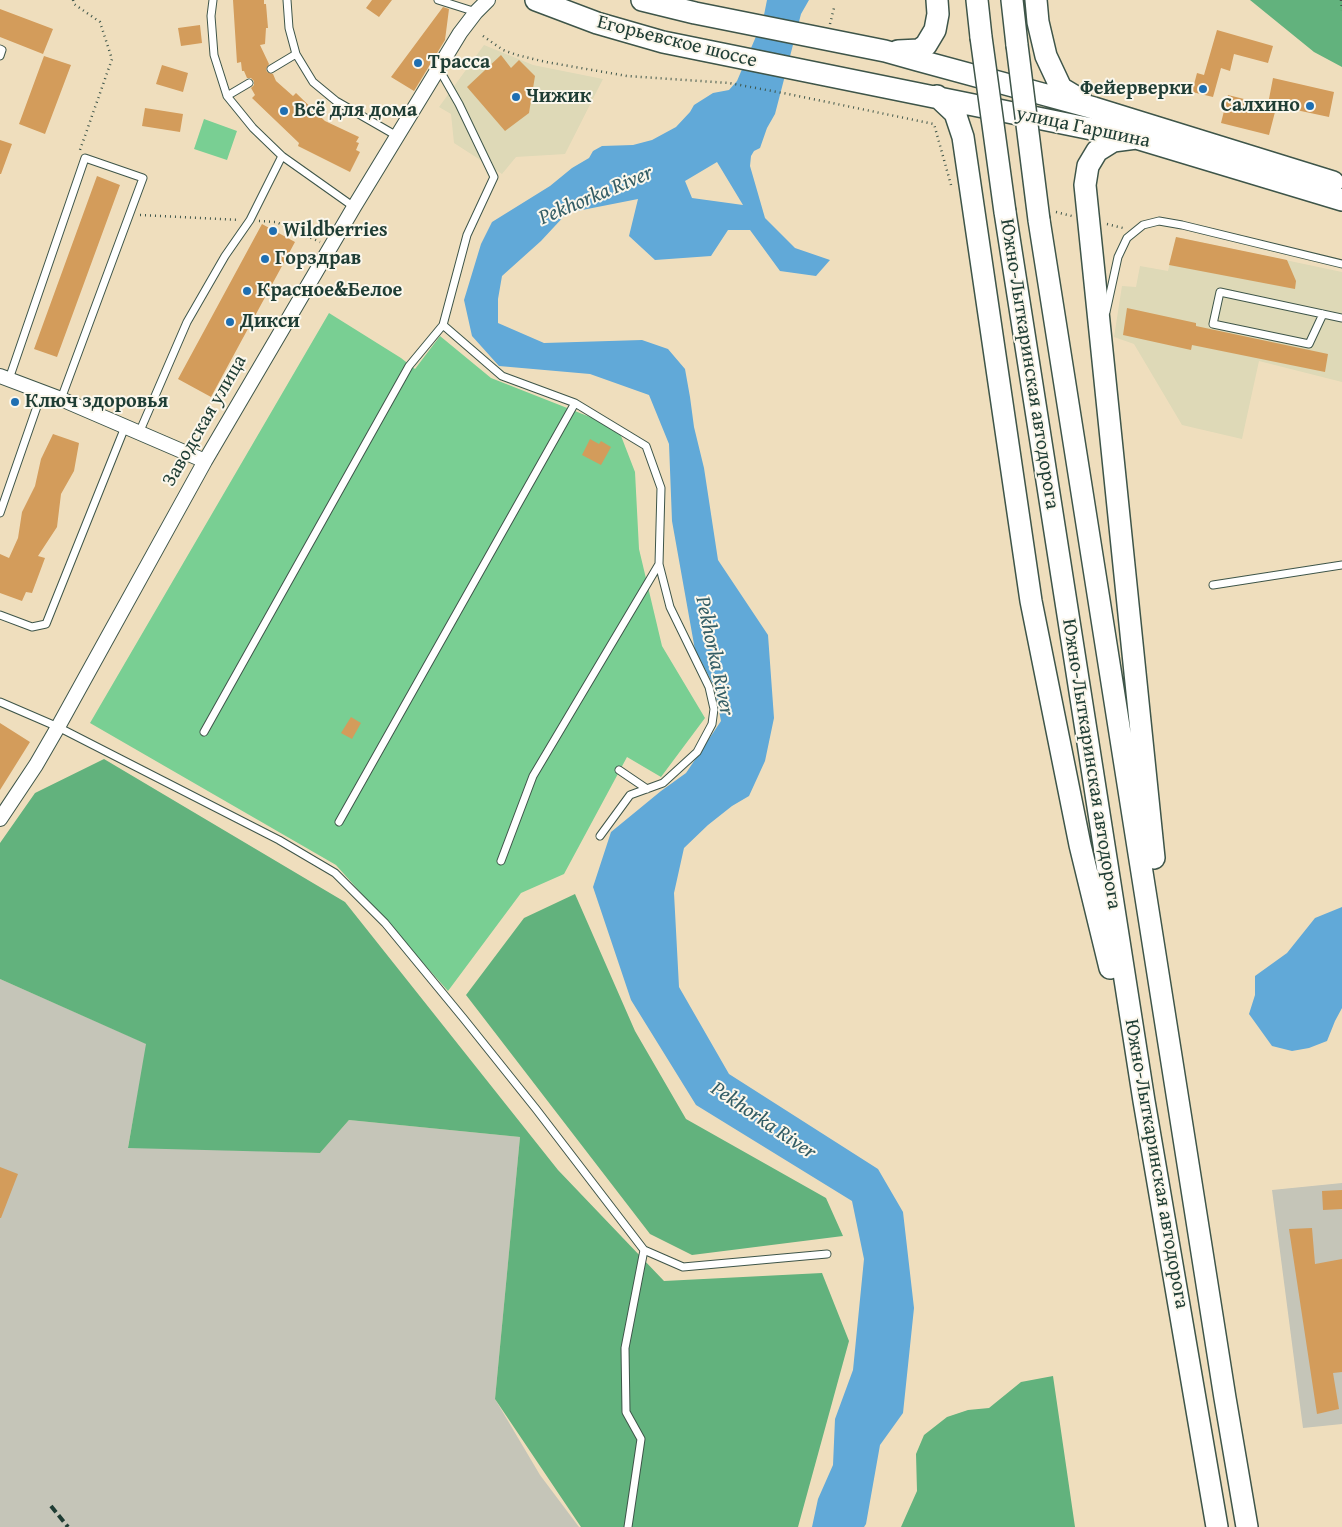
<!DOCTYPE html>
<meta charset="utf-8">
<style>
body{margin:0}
canvas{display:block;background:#efdebd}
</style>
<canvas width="1342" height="1527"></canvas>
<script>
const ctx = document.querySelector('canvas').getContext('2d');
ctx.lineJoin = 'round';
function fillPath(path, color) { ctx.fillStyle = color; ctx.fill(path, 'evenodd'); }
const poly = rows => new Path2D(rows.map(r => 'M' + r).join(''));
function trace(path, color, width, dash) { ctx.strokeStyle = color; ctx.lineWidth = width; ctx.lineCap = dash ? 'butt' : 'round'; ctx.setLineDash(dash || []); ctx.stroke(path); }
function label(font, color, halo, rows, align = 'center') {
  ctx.font = font + ' "Gentium Book Plus",serif'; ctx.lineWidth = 4; ctx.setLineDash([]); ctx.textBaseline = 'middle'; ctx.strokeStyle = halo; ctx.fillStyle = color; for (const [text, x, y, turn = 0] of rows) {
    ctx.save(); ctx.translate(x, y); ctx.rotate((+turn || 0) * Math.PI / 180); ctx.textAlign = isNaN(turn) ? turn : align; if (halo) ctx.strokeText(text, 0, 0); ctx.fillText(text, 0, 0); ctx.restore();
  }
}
const built = poly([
 [484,45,533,65,603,79,565,154,516,157,502,174,454,143,451,114,439,107],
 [1176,237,1342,272,1342,382,1259,361,1242,439,1182,425,1134,344,1114,337,1122,286,1136,287,1140,266,1168,271]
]);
const industrial = poly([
 [0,979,147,1044,128,1147,320,1153,349,1120,520,1137,495,1399,540,1475,579,1527,0,1527],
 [1342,1183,1342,1424,1303,1428,1272,1190]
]);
const green = poly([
 [204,119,237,131,227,160,194,149],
 [329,313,401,358,415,369,440,336,491,378,618,428,635,472,639,549,662,646,705,718,661,777,627,757,564,874,521,893,448,991,336,865,90,723]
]);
const forest = poly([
 [1250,0,1342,0,1342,67,1314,52],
 [104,759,345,902,558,1170,664,1281,822,1273,849,1341,798,1527,581,1527,495,1399,520,1137,349,1120,320,1153,128,1148,146,1044,0,979,0,843,35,793],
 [575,894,635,1031,686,1119,826,1198,843,1236,692,1255,650,1234,466,995,524,918],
 [1053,1376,1075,1527,901,1527,917,1491,916,1454,924,1435,947,1417,968,1410,989,1408,1021,1382]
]);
const water = poly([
 [767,0,809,0,801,14,775,114,767,128,760,148,754,151,751,156,750,166,765,218,795,248,830,260,816,276,780,271,750,230,728,230,711,256,655,260,629,236,638,199,567,213,541,241,502,276,498,299,498,323,544,343,642,340,668,349,685,369,690,397,694,427,704,468,718,560,768,635,774,718,765,761,749,796,732,806,708,825,684,848,674,893,679,987,729,1074,878,1169,903,1212,914,1308,903,1413,880,1445,866,1524,864,1527,812,1527,818,1499,833,1465,835,1419,853,1370,864,1259,852,1201,696,1105,631,1000,593,887,611,832,661,791,686,773,721,721,714,686,695,650,672,521,669,444,649,395,590,374,499,366,472,336,464,300,481,244,492,222,550,186,572,168,589,158,593,151,602,146,633,145,652,140,676,127,690,112,694,105,713,93,729,90,737,81,763,20],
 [717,162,743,205,692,198,685,181],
 [1342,907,1342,1008,1335,1021,1327,1041,1309,1048,1292,1051,1272,1046,1249,1014,1255,995,1255,976,1287,953,1315,918]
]);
const building = poly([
 [233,0,264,0,264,4,266,4,268,28,266,28,265,44,260,45,269,64,266,69,267,72,273,74,276,81,293,96,296,93,325,121,359,137,356,142,359,143,356,150,360,152,350,172,298,146,299,143,252,98,255,95,251,88,254,85,254,81,251,78,247,78,244,71,242,71,241,62,237,63],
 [372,0,392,0,379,17,366,8],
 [443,7,449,9,445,40,414,91,391,77],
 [0,9,53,29,43,54,0,37],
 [200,25,202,43,181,46,178,28],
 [1217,30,1273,46,1268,63,1234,54,1230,71,1221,68,1213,97,1192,92,1197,73,1204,75],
 [501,55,511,68,519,60,535,76,529,113,505,131,467,87],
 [44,56,71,65,45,134,19,124],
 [162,65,188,73,183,92,156,84],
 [1273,78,1334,92,1329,117,1268,104],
 [1228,95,1244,99,1243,103,1275,112,1269,135,1221,123],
 [145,108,183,114,180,132,142,126],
 [0,140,12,144,1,174,0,174],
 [97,176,120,185,57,357,34,349],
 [262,224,295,242,211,397,178,379],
 [1176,237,1287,260,1296,281,1295,289,1169,265],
 [1127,308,1196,323,1196,326,1328,354,1325,372,1192,345,1191,350,1123,335],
 [53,434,79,443,74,471,61,494,57,527,38,556,45,558,32,593,26,592,22,601,0,593,0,554,9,558,18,538,22,512,35,486,41,459],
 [590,439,599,444,601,441,611,447,601,465,582,455],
 [351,717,361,723,352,739,341,733],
 [0,723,30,742,0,790],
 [0,1167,18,1174,1,1218,0,1218],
 [1342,1190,1342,1209,1323,1210,1322,1191],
 [1312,1228,1315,1264,1342,1259,1342,1372,1333,1373,1339,1409,1317,1414,1289,1229]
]);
const path = poly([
 [73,0,74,4,100,22,112,59,80,150],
 [1341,0,1342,10],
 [830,24,834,8],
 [483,36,503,50,517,55,546,62,627,76,729,83,788,94,934,124,951,185],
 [1056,212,1072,216],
 [140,215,239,220],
 [259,221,276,222,320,242],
 [1107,224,1123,228]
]);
const lane = poly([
 [213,0,211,16,214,55,227,96,253,128,282,156,354,207],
 [287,0,289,28,296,54,313,82,336,101,397,136],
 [438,0,476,12],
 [0,49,2,50,0,56],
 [271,69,296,54],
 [227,96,249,83],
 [1106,312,1118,257,1127,238,1143,225,1159,221,1182,225,1342,264],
 [1323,314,1309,344,1213,324,1220,292,1342,318],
 [9,379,85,158,143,178,61,399],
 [139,433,187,322,225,256,250,220,282,156],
 [0,513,42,392],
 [1213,585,1342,565],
 [0,615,32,627,46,624,125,427],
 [0,702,58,727,279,840,335,873,385,923,464,1019,536,1109,644,1250,683,1267,827,1254],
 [204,732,409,366,443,325,467,235,494,177,459,104,439,69],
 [619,770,647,789],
 [339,822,575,403,502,376,443,325],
 [600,836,630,795,663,783,697,752,712,724,714,709,709,687,670,607,659,564],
 [501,861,533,776,659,564,661,488,646,446,575,403],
 [628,1527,641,1439,626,1412,625,1348,644,1250]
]);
const street = poly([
 [0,376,61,399,205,461],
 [0,819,36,765,58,727,205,461,354,207,460,33,476,12,488,0]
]);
const primary = poly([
 [536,0,597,23,663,42,1136,138,1342,200],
 [642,0,695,13,885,51,917,60,1094,108,1333,182],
 [977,0,981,37],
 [1012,0,1017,45],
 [1036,0,1038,22,1046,56,1061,88,1081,100],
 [898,51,919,50,926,45,935,30,938,14,937,0],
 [937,96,955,113,963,137,1031,601,1080,845,1110,968],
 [1136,138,1113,141,1097,151,1088,166,1085,185,1154,858],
 [1005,212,1144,1101,1217,1527],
 [1039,220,1225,1398,1247,1527]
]);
const rail = poly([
 [51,1506,68,1527]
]);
const primaryBridge = poly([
 [981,37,1005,212],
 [1017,45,1039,220]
]);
const markers = [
 [418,63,5,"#1f6fb2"],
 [1203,89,5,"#1f6fb2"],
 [516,97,5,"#1f6fb2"],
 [1310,106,5,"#1f6fb2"],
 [284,111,5,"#1f6fb2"],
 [273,231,5,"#1f6fb2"],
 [265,259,5,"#1f6fb2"],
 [247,291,5,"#1f6fb2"],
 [230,322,5,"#1f6fb2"],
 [15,402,5,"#1f6fb2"]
];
const streetNames = [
 ["Егорьевское шоссе",677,42,14],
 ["улица Гаршина",1083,128,12],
 ["Южно-Лыткаринская автодорога",1029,364,81],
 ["Заводская улица",205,421,-60],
 ["Южно-Лыткаринская автодорога",1091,764,81],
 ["Южно-Лыткаринская автодорога",1156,1164,80]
];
const poiNames = [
 ["Трасса",428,63],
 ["Фейерверки",1193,89,"right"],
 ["Чижик",526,97],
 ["Салхино",1300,106,"right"],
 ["Всё для дома",294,111],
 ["Wildberries",283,231],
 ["Горздрав",275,259],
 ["Красное&Белое",257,291],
 ["Дикси",240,322],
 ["Ключ здоровья",25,402]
];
const waterNames = [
 ["Pekhorka River",596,196,-23],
 ["Pekhorka River",714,656,78],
 ["Pekhorka River",763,1121,34]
];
fillPath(built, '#ded9b7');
fillPath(industrial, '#c5c5b8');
fillPath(green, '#79cf93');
fillPath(forest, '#62b27d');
fillPath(water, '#61a9d8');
fillPath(building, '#d39c5b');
trace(lane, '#3e5549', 9);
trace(street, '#3e5549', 16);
trace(primary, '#3e5549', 24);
trace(path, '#3e5549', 2.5, [1, 4]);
trace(lane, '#fff', 7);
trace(street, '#fff', 14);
trace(primary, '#fff', 21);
trace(rail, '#1f3d34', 4, [8, 4]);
trace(primaryBridge, '#3e5549', 24, []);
trace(primaryBridge, '#fff', 21);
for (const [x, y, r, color] of markers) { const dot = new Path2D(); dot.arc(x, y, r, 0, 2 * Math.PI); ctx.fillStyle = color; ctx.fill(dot); trace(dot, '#fbf7ec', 2); }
label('20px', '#1f3d34', '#fbf7ec', streetNames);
label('bold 20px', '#1f3d34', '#fbf7ec', poiNames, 'left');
label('italic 21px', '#335d65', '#fbf7ec', waterNames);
</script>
